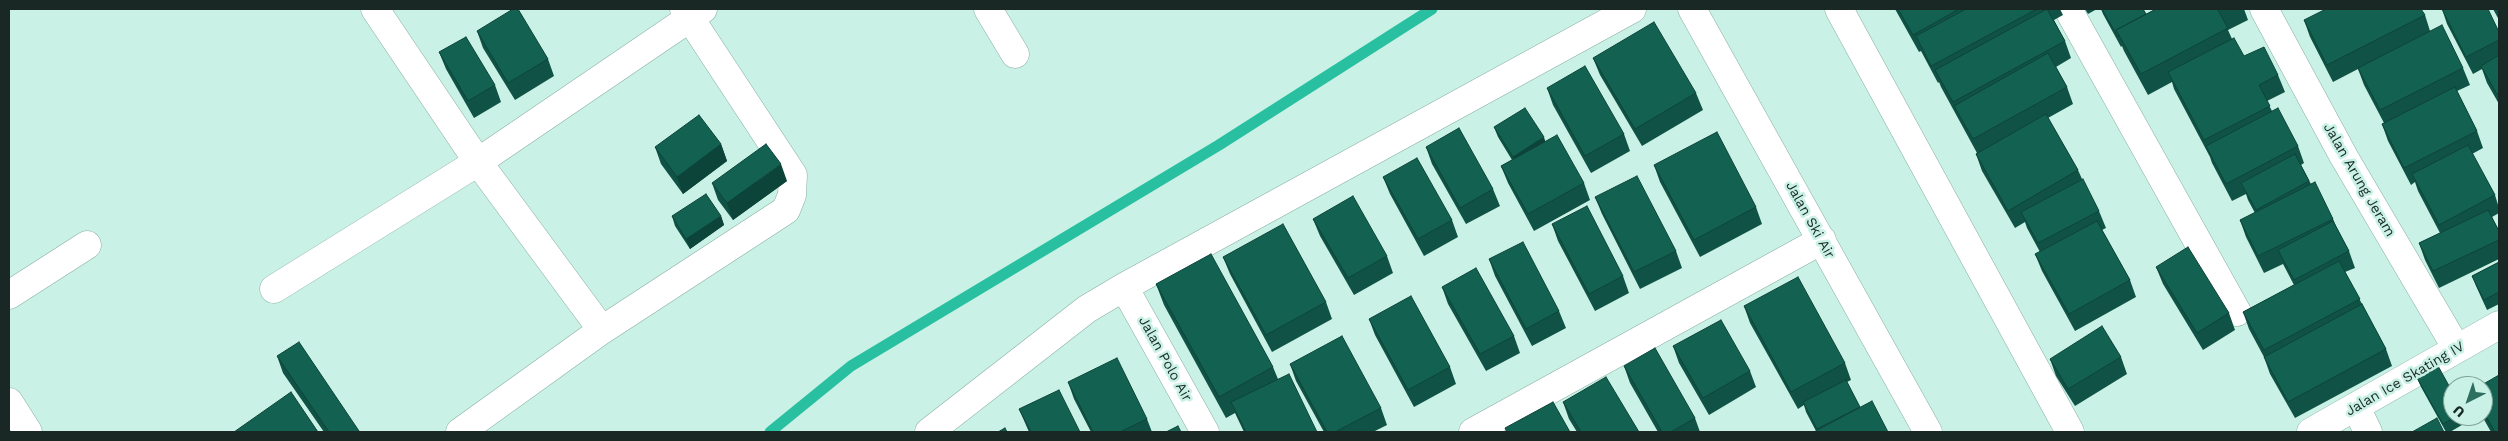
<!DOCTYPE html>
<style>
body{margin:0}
#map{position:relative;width:2508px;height:441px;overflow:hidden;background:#c9f1e5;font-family:"Work Sans",sans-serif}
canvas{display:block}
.frame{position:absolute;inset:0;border:10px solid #192824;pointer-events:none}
.north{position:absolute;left:2443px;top:376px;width:50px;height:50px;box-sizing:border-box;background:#c9f1e5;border:1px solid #83a198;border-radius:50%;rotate:221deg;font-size:14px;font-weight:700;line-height:20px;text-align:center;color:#192824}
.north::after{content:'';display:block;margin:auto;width:18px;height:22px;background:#2e7060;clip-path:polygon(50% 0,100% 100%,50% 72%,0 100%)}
</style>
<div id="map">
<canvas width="2508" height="441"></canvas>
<div class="frame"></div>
<div class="north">U</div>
</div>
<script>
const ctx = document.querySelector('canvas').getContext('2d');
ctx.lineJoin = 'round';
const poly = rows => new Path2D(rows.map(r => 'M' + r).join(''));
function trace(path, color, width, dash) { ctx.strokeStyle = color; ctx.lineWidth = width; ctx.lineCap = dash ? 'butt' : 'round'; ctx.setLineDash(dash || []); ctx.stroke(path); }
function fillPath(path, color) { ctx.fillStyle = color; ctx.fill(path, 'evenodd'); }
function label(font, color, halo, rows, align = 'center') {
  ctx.font = font + ' "Work Sans",sans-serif'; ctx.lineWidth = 5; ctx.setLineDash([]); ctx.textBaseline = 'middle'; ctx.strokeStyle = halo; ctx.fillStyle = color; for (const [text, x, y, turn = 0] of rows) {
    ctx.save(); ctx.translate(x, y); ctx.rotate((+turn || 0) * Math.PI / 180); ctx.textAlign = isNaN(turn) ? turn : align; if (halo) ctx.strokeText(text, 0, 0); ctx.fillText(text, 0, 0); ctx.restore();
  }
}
const stream = poly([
 [770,432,851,366,1219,145,1432,9]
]);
const minor = poly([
 [375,9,478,162,602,330],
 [988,9,1015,54],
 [1692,9,1928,432],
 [1839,9,2070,432],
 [2068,9,2237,312],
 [2264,9,2344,157,2457,349],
 [1124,287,1205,432],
 [274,289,478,162,703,9],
 [9,295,87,245],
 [9,402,28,432],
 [2356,407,2368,432],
 [460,432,602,330,786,210,792,195,793,175,684,9],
 [929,432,1087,309,1124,287,1632,9],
 [1473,432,1822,240],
 [2311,432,2499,325]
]);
const wall = poly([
 [1895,9,2060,9,2063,15,2054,20,2065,41,2071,58,2056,67,2067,87,2073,104,2048,118,2078,170,2082,179,2099,211,2106,228,2102,230,2130,280,2136,297,2075,331,2042,271,2035,254,2040,252,2027,228,2025,222,2015,228,1982,171,1976,154,1977,153,1941,87,1939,82,1938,83,1921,51,1919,52],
 [2085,9,2097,9,2088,14],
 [2101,9,2143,9,2146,14,2156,9,2244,9,2248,20,2228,30,2232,39,2244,56,2278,75,2285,92,2267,101,2272,111,2298,146,2304,163,2301,165,2311,184,2333,219,2336,226,2349,251,2355,268,2345,272,2386,349,2392,366,2295,418,2270,374,2264,357,2249,329,2243,312,2294,285,2283,264,2264,273,2246,237,2240,220,2255,213,2248,200,2246,194,2232,201,2212,163,2210,157,2174,89,2172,82,2148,95,2124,51,2122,46,2121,47,2103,14],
 [2442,9,2499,32,2499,104,2487,83,2482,69,2473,74,2447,24],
 [2493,9,2499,9,2499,20],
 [2425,15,2430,31,2463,68,2470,85,2457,91,2477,131,2483,148,2472,154,2495,195,2499,208,2499,213,2492,217,2499,231,2499,259,2439,288,2425,260,2419,243,2440,233,2418,191,2415,182,2411,185,2388,141,2382,124,2384,123,2364,85,2358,69,2333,82,2310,37,2304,20],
 [477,31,548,59,554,76,515,100,483,48],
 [439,52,495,85,501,102,474,118,446,69],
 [1593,58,1696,93,1703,110,1642,146,1600,75],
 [1547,88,1624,134,1630,151,1591,173,1553,105],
 [1494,127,1545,141,1584,183,1590,200,1534,231,1508,183,1501,166,1512,160,1498,137],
 [721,144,727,161,683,194,661,164,655,147],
 [1426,147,1493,189,1500,206,1466,224,1432,164],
 [1654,165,1756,207,1762,224,1700,257,1660,182],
 [1383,177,1452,220,1458,237,1424,256,1390,194],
 [787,181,733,220,718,200,712,183],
 [1595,197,1676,251,1682,268,1640,289,1602,214],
 [672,216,721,216,724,225,690,249,675,226],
 [1313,219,1387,256,1393,273,1354,295,1320,236],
 [1552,224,1623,276,1629,293,1595,311,1558,241],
 [1223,257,1326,302,1332,319,1272,352,1230,274],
 [1489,259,1559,311,1566,328,1532,346,1495,276],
 [2499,262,2499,304,2487,310,2476,286,2472,276],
 [2156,267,2229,313,2235,330,2203,350,2163,284],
 [1156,284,1273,367,1278,379,1317,432,1244,432,1235,413,1226,418,1164,305],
 [1442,287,1514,336,1520,353,1486,371,1448,304],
 [1744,306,1845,363,1851,380,1847,382,1860,408,1816,431,1806,412,1804,405,1798,409,1750,323],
 [1369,319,1450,367,1456,384,1414,407,1375,335],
 [1673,346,1750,371,1756,387,1709,415,1679,363],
 [277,356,359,431,360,432,324,432,283,373],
 [2121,357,2127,374,2075,406,2056,376,2050,359],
 [1290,364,1381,408,1387,425,1373,432,1324,432,1296,381],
 [1624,366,1695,418,1700,432,1658,432,1630,383],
 [2417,378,2453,416,2465,416,2467,422,2450,432,2446,432,2421,387],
 [1068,382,1147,419,1152,432,1091,432,1074,399],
 [2483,386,2499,432,2491,432,2482,416],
 [1563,402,1639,432,1577,432,1569,419],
 [1019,409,1080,432,1029,432]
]);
const shadedWall = poly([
 [1544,137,1547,147,1517,167,1513,157],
 [721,144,727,161,683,194,677,177],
 [781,164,787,181,733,220,727,203],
 [721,216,724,225,690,249,686,239]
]);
const building = poly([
 [513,9,518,9,548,59,508,83,477,31,513,9],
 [1898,9,1959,9,1913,35,1898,9],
 [1966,9,2037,9,1931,66,1916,36,1966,9],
 [2047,9,2065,41,1953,102,1935,70,2047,9],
 [2102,9,2143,9,2146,14,2116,30,2119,36,2118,37,2102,9],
 [2156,9,2221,9,2218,10,2228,28,2141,74,2116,30,2156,9],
 [2326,9,2421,9,2425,15,2327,65,2304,20,2326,9],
 [2442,9,2488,9,2499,32,2499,40,2466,57,2442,9],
 [2496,9,2499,9,2499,15,2496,9],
 [1654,22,1696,93,1635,129,1593,58,1654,22],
 [2442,25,2463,68,2380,110,2358,68,2442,25],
 [466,37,495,85,468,101,439,52,466,37],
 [2234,38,2244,56,2264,47,2278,75,2259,85,2270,106,2204,140,2168,72,2234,38],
 [2048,53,2067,87,1973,139,1954,106,2048,53],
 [2499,55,2499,93,2497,94,2481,66,2499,55],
 [1585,66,1624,134,1585,156,1547,88,1585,66],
 [2455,87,2477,131,2404,168,2382,124,2455,87],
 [1525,108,1544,137,1513,157,1494,127,1525,108],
 [2278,108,2298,146,2226,184,2206,146,2278,108],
 [2046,114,2078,170,2008,211,1976,154,2046,114],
 [699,115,721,144,677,177,655,147,699,115],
 [1459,128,1493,189,1460,208,1426,147,1459,128],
 [1717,132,1756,207,1694,240,1654,165,1717,132],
 [1557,135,1584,183,1528,214,1501,166,1557,135],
 [766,144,781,164,727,203,712,183,766,144],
 [2468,145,2495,195,2439,225,2412,174,2468,145],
 [2295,154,2309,181,2256,210,2241,183,2295,154],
 [1417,158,1452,220,1418,239,1383,177,1417,158],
 [1637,176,1676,251,1634,272,1595,197,1637,176],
 [2083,179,2099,211,2038,243,2021,212,2083,179],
 [2315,182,2333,219,2258,256,2240,220,2315,182],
 [706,194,721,216,686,239,672,216,706,194],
 [1353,196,1387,256,1348,278,1313,219,1353,196],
 [1587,206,1623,276,1589,294,1552,224,1587,206],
 [2488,210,2499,231,2499,240,2433,271,2419,243,2488,210],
 [2097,221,2130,280,2069,314,2035,254,2097,221],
 [2333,221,2349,251,2294,280,2278,250,2333,221],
 [1283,224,1326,302,1266,335,1223,257,1283,224],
 [1523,242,1559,311,1526,329,1489,259,1523,242],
 [2188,247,2229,313,2197,333,2156,267,2188,247],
 [1211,254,1273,367,1219,397,1156,284,1211,254],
 [2339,261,2360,299,2264,350,2243,312,2339,261],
 [2499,262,2499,292,2484,300,2472,276,2499,262],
 [1476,268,1514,336,1480,354,1442,287,1476,268],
 [1798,277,1845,363,1791,392,1744,306,1798,277],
 [1411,296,1450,367,1408,390,1369,319,1411,296],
 [2362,304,2386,349,2288,402,2264,357,2362,304],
 [1721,320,1750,371,1703,398,1673,346,1721,320],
 [2102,326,2121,357,2068,389,2050,359,2102,326],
 [1342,336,1381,408,1335,432,1327,432,1290,364,1342,336],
 [299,342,359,431,357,432,329,432,277,356,299,342],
 [1655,348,1695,418,1671,432,1662,432,1624,366,1655,348],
 [1117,358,1147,419,1120,432,1093,432,1068,382,1117,358],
 [2438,366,2453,393,2453,416,2457,416,2443,424,2417,378,2438,366],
 [1289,374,1317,432,1246,432,1231,402,1289,374],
 [2499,375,2499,432,2495,432,2483,411,2483,386,2480,386,2499,375],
 [1606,377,1639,432,1581,432,1563,402,1606,377],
 [1846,380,1860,407,1817,429,1803,402,1846,380],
 [1059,390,1080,432,1031,432,1019,409,1059,390],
 [291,392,318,432,234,432,291,392],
 [1872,401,1888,432,1814,432,1872,401],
 [1553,402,1570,432,1507,432,1505,428,1553,402],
 [2437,418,2444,432,2412,432,2437,418],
 [1178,426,1181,432,1166,432,1178,426],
 [1005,428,1007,432,998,432,1005,428]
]);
const streetNames = [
 ["Jalan Arung Jeram",2359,180,60],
 ["Jalan Ski Air",1810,220,61],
 ["Jalan Polo Air",1165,359,61],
 ["Jalan Ice Skating IV",2405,379,-30]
];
trace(stream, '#29c0a2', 11);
trace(minor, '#89afa4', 29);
trace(minor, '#fff', 28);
fillPath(wall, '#105346');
fillPath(shadedWall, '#0d4439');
fillPath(building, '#136151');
trace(building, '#0d4439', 1);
label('14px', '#192824', '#c9f1e5', streetNames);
</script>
